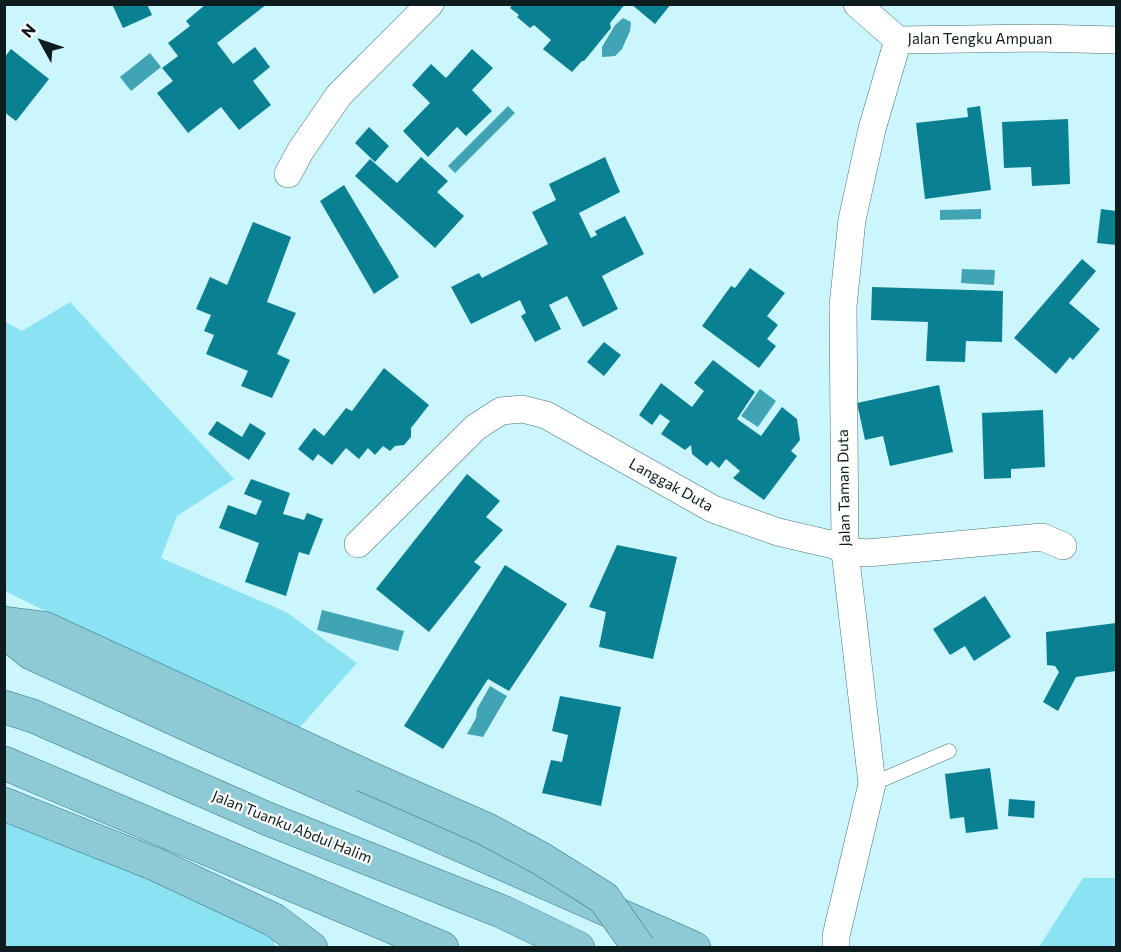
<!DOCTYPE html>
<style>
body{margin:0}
#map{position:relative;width:1121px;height:952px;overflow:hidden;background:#ccf6fe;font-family:Commissioner,sans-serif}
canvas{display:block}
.frame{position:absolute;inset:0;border:6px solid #0d1c1f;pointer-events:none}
.north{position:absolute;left:12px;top:12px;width:60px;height:60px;-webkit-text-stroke:4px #fff;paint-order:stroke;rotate:310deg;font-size:16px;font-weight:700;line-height:24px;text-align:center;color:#0d1c1f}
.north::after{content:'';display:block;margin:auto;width:21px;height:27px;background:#0d1c1f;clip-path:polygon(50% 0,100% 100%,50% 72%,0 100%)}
</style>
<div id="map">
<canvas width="1121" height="952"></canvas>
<div class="frame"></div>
<div class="north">N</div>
</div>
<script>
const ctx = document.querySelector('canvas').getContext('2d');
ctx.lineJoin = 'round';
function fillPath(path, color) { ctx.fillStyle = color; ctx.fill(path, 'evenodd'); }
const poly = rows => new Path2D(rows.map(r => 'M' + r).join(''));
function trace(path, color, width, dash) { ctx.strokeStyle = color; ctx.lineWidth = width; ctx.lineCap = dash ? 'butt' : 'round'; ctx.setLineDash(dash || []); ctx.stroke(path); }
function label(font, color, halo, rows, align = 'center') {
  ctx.font = font + ' Commissioner,sans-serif'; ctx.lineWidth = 4.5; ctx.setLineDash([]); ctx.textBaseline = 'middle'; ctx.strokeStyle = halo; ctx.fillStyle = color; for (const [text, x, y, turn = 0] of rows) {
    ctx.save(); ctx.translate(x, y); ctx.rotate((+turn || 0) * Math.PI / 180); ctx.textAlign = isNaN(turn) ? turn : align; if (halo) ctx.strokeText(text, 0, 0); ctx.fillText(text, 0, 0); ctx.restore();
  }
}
const green = poly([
 [70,302,234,479,177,516,161,558,286,612,357,663,294,734,5,591,4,321,22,331],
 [4,819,270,930,276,947,5,947],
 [1083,878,1116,878,1116,947,1039,947]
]);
const water = poly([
 [623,18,631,22,630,31,622,49,615,56,602,57,602,47,615,25],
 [150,53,161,67,131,91,120,77],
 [508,106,515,113,455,173,448,166],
 [981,209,981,219,940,220,940,210],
 [962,269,995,270,994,285,961,283],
 [760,389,776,401,758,427,741,416],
 [322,610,404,631,398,651,317,630],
 [490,686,507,696,483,737,467,734,476,718,477,709]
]);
const building = poly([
 [112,4,147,4,152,15,123,28],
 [206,4,267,4,217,43,233,64,255,47,270,67,253,81,271,105,239,130,221,107,188,133,157,93,173,81,162,68,178,56,168,43,190,26,186,21],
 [513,4,625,4,610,23,611,28,584,61,582,61,572,72,543,49,551,40,534,25,530,28,517,17,519,15,510,8],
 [631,4,671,4,655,24],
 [11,49,49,79,16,121,4,112,4,58],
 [472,49,493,68,472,90,492,111,466,136,457,127,428,157,403,131,430,103,412,85,431,64,446,78],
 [980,106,991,190,925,199,916,123,968,117,967,108],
 [1068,119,1070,184,1032,186,1031,167,1004,168,1002,122],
 [369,127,389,146,375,162,355,143],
 [421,157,448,181,437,192,464,216,435,248,355,176,370,159,397,183],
 [605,157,620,192,579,213,591,238,597,235,595,231,625,216,644,254,602,276,618,309,583,327,567,296,549,305,561,329,535,342,521,316,526,313,520,300,471,324,451,287,479,273,482,278,548,244,532,212,556,200,549,184],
 [344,185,399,277,374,294,320,201],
 [1101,209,1116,211,1116,245,1097,243],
 [253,222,291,237,267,302,296,313,277,354,290,360,272,398,241,386,248,371,206,354,214,335,204,331,211,315,196,309,210,277,227,285],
 [1082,259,1096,271,1069,303,1100,329,1073,360,1070,357,1056,374,1014,338],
 [750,268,785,293,767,316,778,325,767,339,776,346,759,368,702,326,731,286,735,288],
 [872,287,1003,291,1002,342,966,341,965,362,926,361,928,322,871,320],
 [604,342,621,355,604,376,587,362],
 [713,360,755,392,737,419,761,436,782,407,797,419,800,440,791,451,797,456,764,500,733,478,740,471,726,459,719,468,711,461,707,466,692,454,691,445,685,450,661,434,670,421,660,414,652,425,639,415,661,383,692,407,704,391,694,383],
 [384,368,429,405,411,428,411,437,404,445,395,446,390,451,383,446,375,455,368,448,359,459,346,448,332,465,318,454,313,461,298,449,314,428,324,436,346,408,352,411],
 [939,385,953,452,890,466,883,436,865,440,857,403],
 [1043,410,1045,467,1011,469,1011,478,984,479,982,413],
 [217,421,242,437,250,423,266,433,249,460,208,434],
 [467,474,500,501,486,517,503,530,474,562,481,567,429,632,376,589],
 [251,479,290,493,283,514,304,520,307,513,323,519,309,555,299,552,286,596,245,582,259,543,219,528,228,505,256,515,262,501,244,494],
 [617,545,677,557,653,659,599,647,606,612,589,607],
 [505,565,567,604,509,691,488,679,443,749,404,726],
 [985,596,1011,637,974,661,965,646,950,655,933,629],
 [1116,623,1116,671,1076,677,1058,711,1043,702,1059,672,1055,666,1047,665,1046,632],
 [560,696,621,707,601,806,542,793,551,760,562,762,568,735,552,731],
 [990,768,998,829,966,833,964,817,950,819,945,774],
 [1009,799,1035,801,1034,818,1008,816]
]);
const service = poly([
 [872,784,949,751]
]);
const minor = poly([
 [857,4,898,40,1038,38,1116,40],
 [288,174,301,150,339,95,430,4],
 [358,544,476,427,501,411,522,409,546,415,713,509,778,532,834,545,845,551,867,553,1042,537,1063,546],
 [836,948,836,936,872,784,845,551,843,306,852,220,872,129,898,40]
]);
const primary = poly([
 [4,623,44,628,363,775],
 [4,631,31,653,206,733,694,948],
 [4,707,33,716,268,819,503,912,578,948],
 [4,763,442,948],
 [4,804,157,865,274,920,311,948]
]);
const primaryBridge = poly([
 [363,775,486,829,540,858,604,898,639,948]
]);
const streetNames = [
 ["Jalan Tengku Ampuan",980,39],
 ["Langgak Duta",671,485,29],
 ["Jalan Taman Duta",844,488,-91],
 ["Jalan Tuanku Abdul Halim",292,827,22]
];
fillPath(green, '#8be2f2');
fillPath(water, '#40a4b5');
fillPath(building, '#0a8192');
trace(service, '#4b7078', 15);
trace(minor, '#4b7078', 28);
trace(primary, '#2f7683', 34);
trace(service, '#fff', 14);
trace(minor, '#fff', 27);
trace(primary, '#8dcad5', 33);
trace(primaryBridge, '#2f7683', 34, []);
trace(primaryBridge, '#8dcad5', 33);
label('15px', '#0d1c1f', '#fff', streetNames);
</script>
